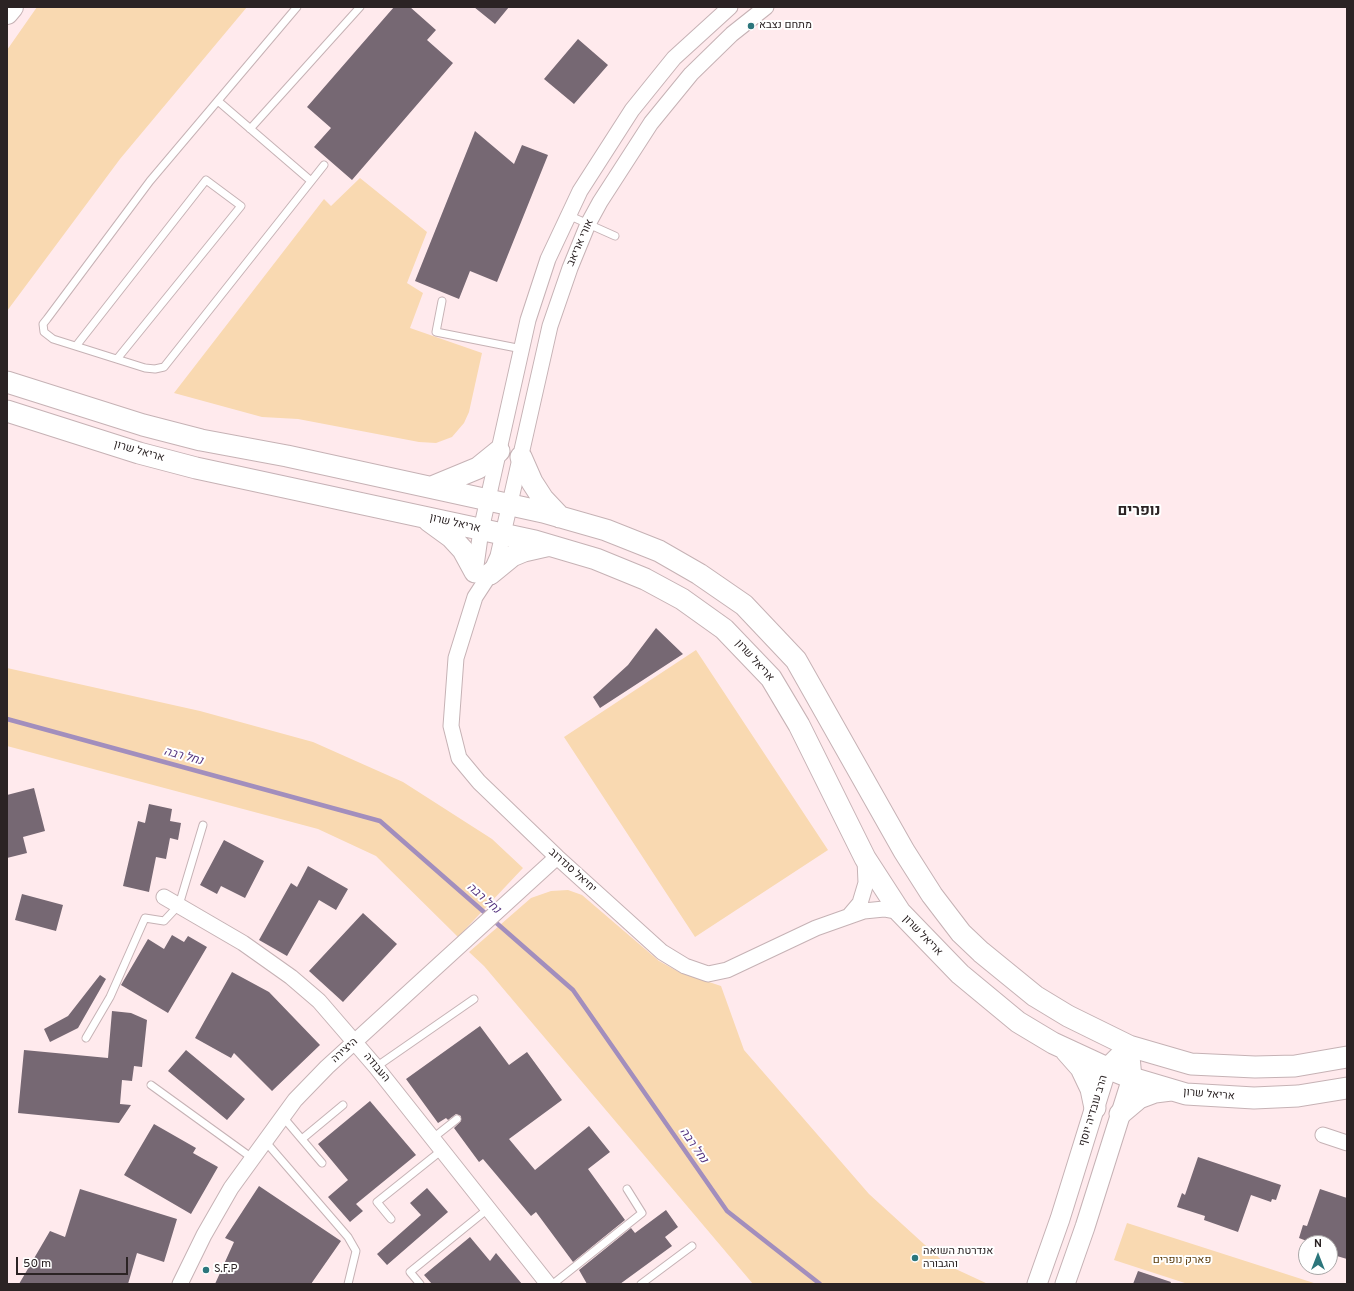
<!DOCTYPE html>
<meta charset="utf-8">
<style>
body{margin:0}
#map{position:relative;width:1354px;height:1291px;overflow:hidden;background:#ffeaed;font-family:Overpass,sans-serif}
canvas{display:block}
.frame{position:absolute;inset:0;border:8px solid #2b2324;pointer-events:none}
.north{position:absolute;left:1298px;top:1235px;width:40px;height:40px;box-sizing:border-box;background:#fff;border:1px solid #aaa7a7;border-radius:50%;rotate:0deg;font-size:11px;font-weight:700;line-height:16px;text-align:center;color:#2b2324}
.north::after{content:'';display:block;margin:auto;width:14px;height:18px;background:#2c767c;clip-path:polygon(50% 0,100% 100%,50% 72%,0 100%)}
.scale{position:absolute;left:16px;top:1257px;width:112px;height:18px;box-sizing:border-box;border:2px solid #2b2324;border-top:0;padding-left:5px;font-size:12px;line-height:14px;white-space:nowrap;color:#2b2324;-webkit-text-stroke:3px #fff;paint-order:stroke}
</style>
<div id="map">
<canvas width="1354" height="1291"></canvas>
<div class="frame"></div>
<div class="north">N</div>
<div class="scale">50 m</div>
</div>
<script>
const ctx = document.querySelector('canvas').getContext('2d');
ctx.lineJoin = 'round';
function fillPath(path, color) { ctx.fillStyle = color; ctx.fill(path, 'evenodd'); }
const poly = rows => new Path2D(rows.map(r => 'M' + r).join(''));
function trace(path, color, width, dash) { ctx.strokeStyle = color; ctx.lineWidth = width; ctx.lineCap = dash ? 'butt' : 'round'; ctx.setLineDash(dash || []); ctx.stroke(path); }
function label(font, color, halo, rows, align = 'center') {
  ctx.font = font + ' Overpass,Heebo,sans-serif'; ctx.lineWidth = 4; ctx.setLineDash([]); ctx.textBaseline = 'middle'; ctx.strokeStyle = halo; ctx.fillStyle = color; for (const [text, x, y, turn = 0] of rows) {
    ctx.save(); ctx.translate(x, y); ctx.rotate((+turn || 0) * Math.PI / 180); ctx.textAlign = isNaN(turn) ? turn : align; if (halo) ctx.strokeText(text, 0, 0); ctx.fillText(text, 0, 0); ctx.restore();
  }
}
const green = poly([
 [37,7,247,7,120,159,7,311,7,50],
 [360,178,427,232,407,283,423,293,410,328,482,353,469,412,464,423,452,437,436,443,419,442,298,419,262,417,174,393,324,199,331,206],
 [696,650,828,850,695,937,564,737],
 [7,668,200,711,313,742,403,782,492,839,523,868,458,937,376,856,318,829,7,746],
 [568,890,582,895,659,961,679,972,721,986,744,1050,869,1194,947,1265,988,1284,753,1284,484,966,469,952,531,898,551,891],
 [1127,1223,1317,1284,1188,1284,1114,1260]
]);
const stream = poly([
 [7,719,380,821,573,990,727,1211,820,1284]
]);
const building = poly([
 [394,7,410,7,436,30,427,40,453,63,352,180,314,147,331,128,307,107],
 [474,7,509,7,495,24],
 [578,39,608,65,574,104,544,79],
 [475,131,514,164,522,145,548,155,497,282,470,271,459,299,415,281],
 [656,628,683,654,600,708,593,697,628,665],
 [34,788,45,831,23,837,27,853,7,858,7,795],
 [149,804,172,809,170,821,181,823,178,840,170,838,166,859,156,857,149,892,123,886,138,821,145,823],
 [224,840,264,861,245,898,221,886,217,894,200,885],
 [308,866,348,889,336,910,319,900,287,956,259,940,291,883,297,887],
 [22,894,63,905,56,931,15,920],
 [363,913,397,944,343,1002,309,971],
 [172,935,184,942,188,936,207,947,168,1013,121,985,148,939,164,949],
 [232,972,269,992,320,1045,272,1091,234,1053,231,1058,195,1038],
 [100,975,106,979,78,1028,50,1042,44,1029,68,1016],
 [112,1011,131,1013,147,1020,142,1067,134,1066,132,1081,122,1080,120,1104,131,1105,119,1123,18,1113,24,1050,108,1058],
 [480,1026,509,1065,527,1052,562,1100,509,1139,535,1170,589,1126,610,1152,588,1169,625,1220,573,1262,536,1212,531,1216,483,1159,479,1162,454,1128,461,1121,461,1116,456,1114,448,1120,446,1118,438,1123,406,1079],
 [186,1050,245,1099,227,1120,168,1071],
 [370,1101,416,1155,356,1204,363,1211,350,1222,328,1197,348,1180,318,1144],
 [154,1124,196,1148,193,1153,218,1167,191,1214,124,1175],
 [1198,1157,1281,1185,1276,1200,1272,1199,1271,1202,1251,1195,1238,1232,1204,1220,1205,1216,1177,1207,1182,1193,1185,1195],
 [259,1186,341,1241,311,1284,215,1284,234,1242,225,1238],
 [427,1188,448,1212,387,1265,377,1254,421,1215,410,1203],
 [80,1189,177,1219,164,1262,137,1253,128,1284,19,1284,50,1231,65,1237],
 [1320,1189,1347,1198,1347,1259,1330,1254,1330,1243,1312,1243,1299,1238,1303,1225,1307,1226],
 [666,1210,678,1227,665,1237,672,1246,620,1284,587,1284,579,1270,631,1228,635,1233],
 [470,1237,490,1261,496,1253,522,1284,432,1284,424,1275],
 [1138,1271,1171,1282,1170,1284,1133,1284]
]);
const service = poly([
 [297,7,150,181,47,319,43,324,44,332,53,339,145,368,155,369,164,367,324,165],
 [218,101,311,181],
 [250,129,360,7],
 [568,215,615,236],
 [442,301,436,332,522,349],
 [76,346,206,180,241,206,117,359],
 [86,1038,110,997,145,918,164,921,179,905,203,825],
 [376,1067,474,999],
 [151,1085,252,1158],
 [283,1117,322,1163],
 [433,1138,457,1119],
 [302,1139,343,1105],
 [265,1141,348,1237,356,1251,348,1284],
 [391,1219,377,1202,442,1150],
 [420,1284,410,1272,489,1208],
 [553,1284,642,1213,627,1189],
 [641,1284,692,1246]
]);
const minor = poly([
 [766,7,732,34,691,74,651,123,600,202,588,224,570,268,550,326,498,556,490,574,475,597,456,658,451,726,459,758,479,782,557,857,662,952,685,966,708,974,727,970,816,928,864,911,884,909,900,912],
 [475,573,481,530,528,320,548,259,580,191,632,110,674,58,730,7],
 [164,897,243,943,291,977,319,1001,376,1067,548,1284],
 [849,916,860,903,866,883,865,860],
 [1323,1135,1347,1143],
 [180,1284,204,1235,231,1188,295,1100,327,1067,557,857]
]);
const tertiary = poly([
 [1037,1284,1060,1219,1107,1068,1129,1046],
 [1065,1284,1085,1227,1132,1078,1129,1046]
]);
const secondary = poly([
 [7,382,143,425,201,440,287,456,543,512,606,530,659,551,699,574,744,605,796,660,904,851,932,895,961,933,981,952,1035,996,1068,1016,1129,1046,1191,1064,1255,1067,1295,1066,1347,1057],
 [7,411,139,453,196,468,535,541,596,559,645,579,682,599,724,629,771,678,799,725,865,858,900,912,960,974,1018,1022,1053,1043,1107,1068,1132,1078,1186,1094,1254,1098,1298,1096,1347,1088],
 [521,457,532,482,543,499,560,517],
 [432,487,478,468,499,451],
 [429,521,451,537,463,550,475,572],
 [490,574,512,556,524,551,546,546],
 [1066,1051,1081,1068,1091,1089,1095,1108],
 [1120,1114,1139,1098,1155,1092,1171,1090]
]);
const primary = poly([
 [7,13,12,7]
]);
const markers = [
 [751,26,4,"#2c767c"],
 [915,1258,4,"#2c767c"],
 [206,1270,4,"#2c767c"]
];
const poiNames = [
 ["מתחם נצבא",759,26],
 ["אנדרטת השואה",923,1252],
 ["והגבורה",923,1265],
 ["S.F.P",214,1270]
];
const streetNames = [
 ["אורי אריאב",581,243,-66],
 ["אריאל שרון",139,452,16],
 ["אריאל שרון",455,524,13],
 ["אריאל שרון",754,661,48],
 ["יחיאל סנדרוב",572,871,42],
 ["אריאל שרון",922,936,46],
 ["היצירה",345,1051,-42],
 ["העבודה",376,1068,50],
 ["אריאל שרון",1209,1095,5],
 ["הרב עובדיה יוסף",1094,1111,-73]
];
const parkNames = [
 ["פארק נופרים",1182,1261]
];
const waterNames = [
 ["נחל רבה",183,757,15],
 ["נחל רבה",483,899,41],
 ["נחל רבה",693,1146,55]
];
const districtNames = [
 ["נופרים",1139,512]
];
fillPath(green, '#f9d9b1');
trace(stream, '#a28ebd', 4.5);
fillPath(building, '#766873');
trace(service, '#c6b2b5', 9);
trace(minor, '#c6b2b5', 17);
trace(tertiary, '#c6b2b5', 21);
trace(secondary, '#c6b2b5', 23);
trace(primary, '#c6b2b5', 24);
trace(service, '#fff', 7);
trace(minor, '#fff', 15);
trace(tertiary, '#fff', 19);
trace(secondary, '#fff', 21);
trace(primary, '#fff', 22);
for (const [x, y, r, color] of markers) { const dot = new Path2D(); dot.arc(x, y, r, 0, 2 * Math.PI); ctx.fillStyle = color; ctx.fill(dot); trace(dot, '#fff', 1.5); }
label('11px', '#2b2324', '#fff', poiNames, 'left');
label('11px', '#2b2324', '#fff', streetNames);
label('11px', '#5b3c0b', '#fff', parkNames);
label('italic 12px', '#54337f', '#fff', waterNames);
label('bold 15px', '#2b2324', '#fff', districtNames);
</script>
